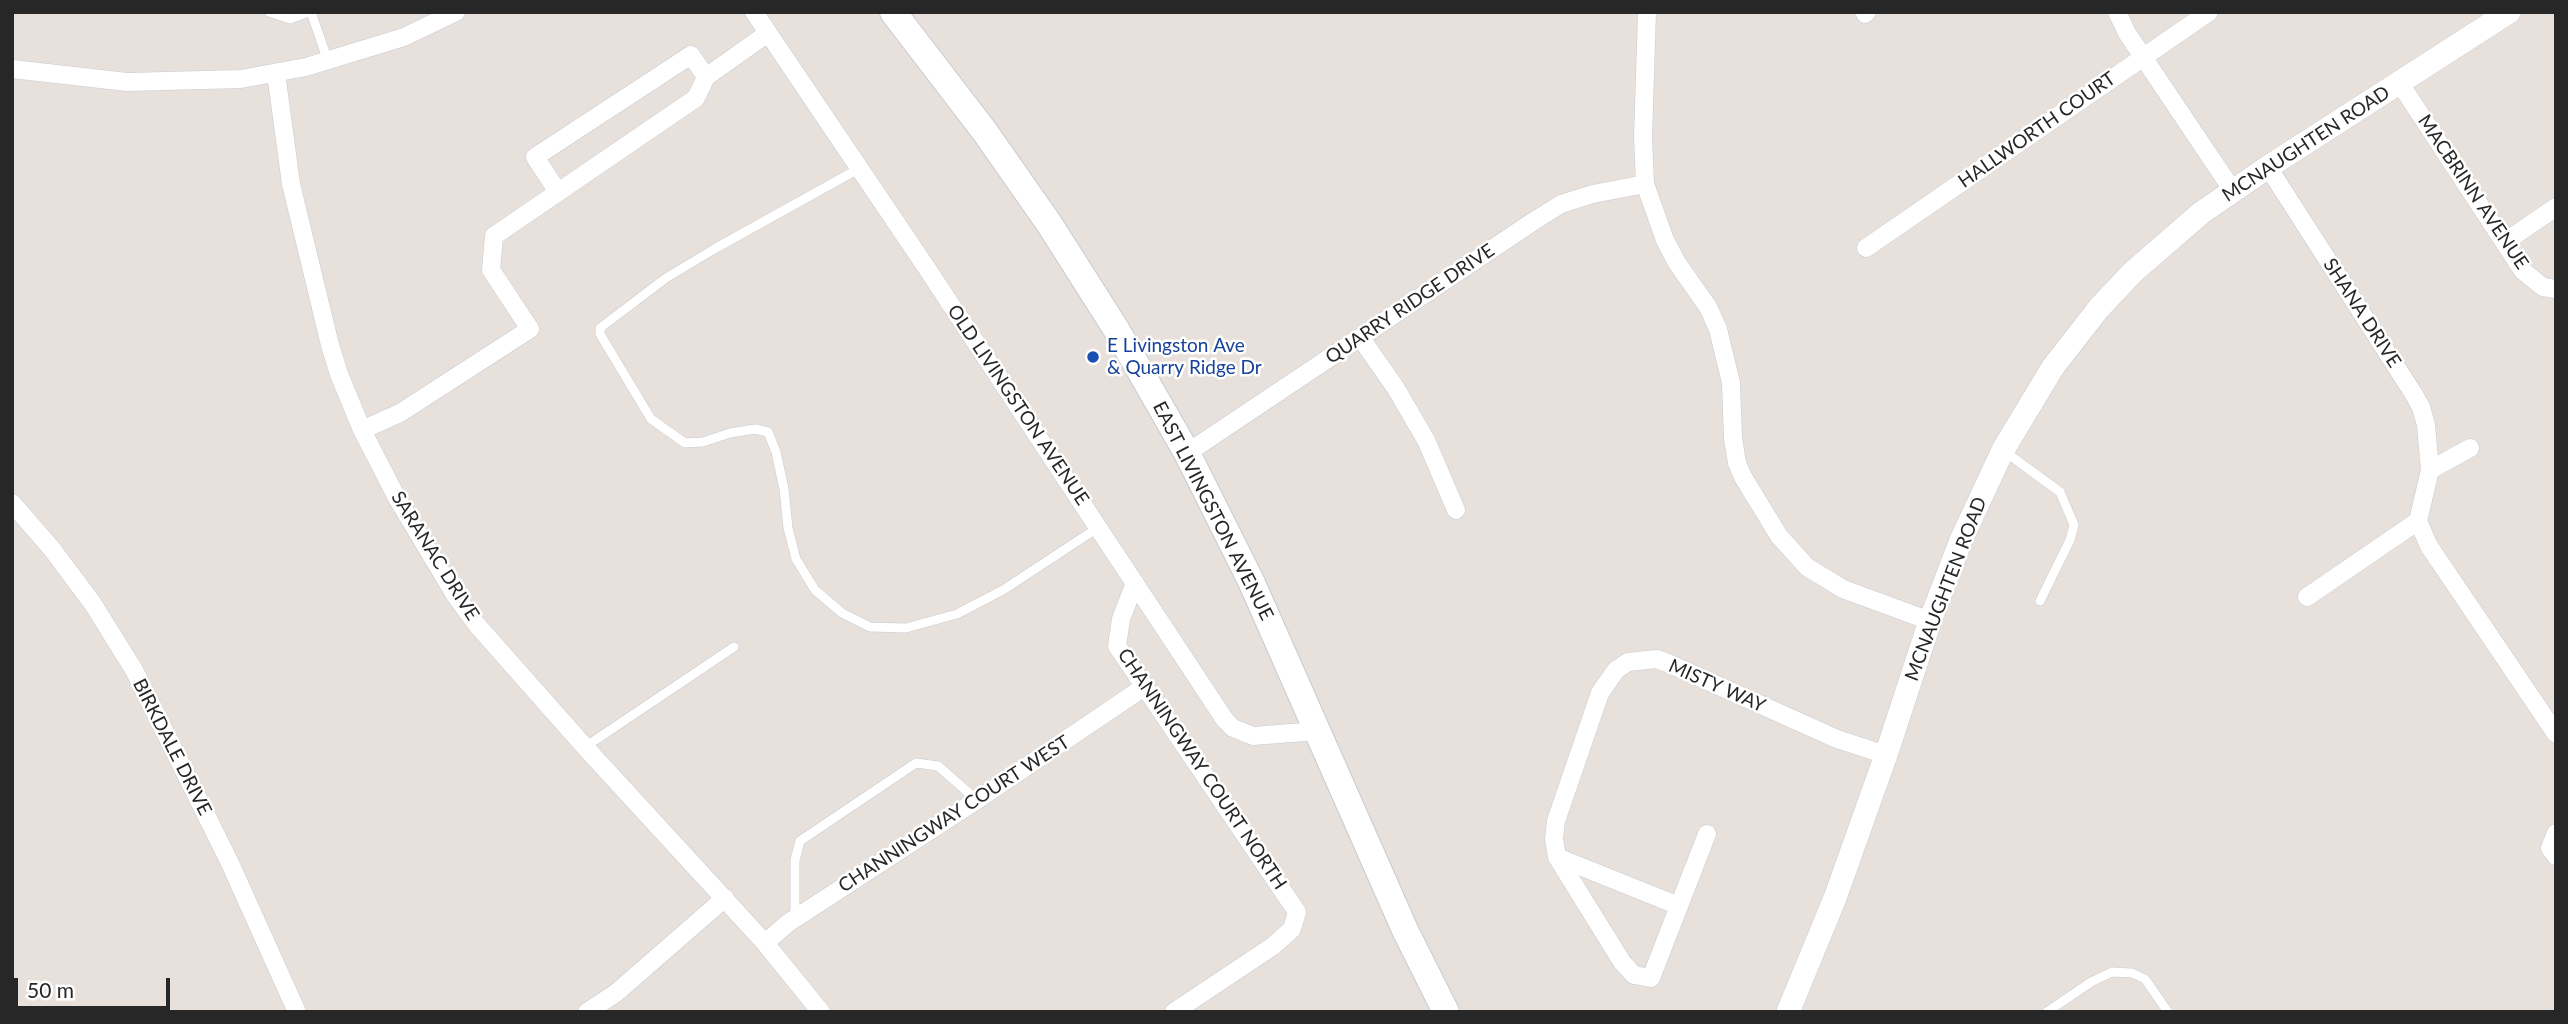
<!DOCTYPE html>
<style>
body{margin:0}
#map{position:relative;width:2568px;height:1024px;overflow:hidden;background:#e8e0da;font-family:Lato,sans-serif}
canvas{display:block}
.frame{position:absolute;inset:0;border:14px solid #272727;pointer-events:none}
.scale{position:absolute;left:14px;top:978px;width:156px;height:32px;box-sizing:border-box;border:4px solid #272727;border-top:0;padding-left:9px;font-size:21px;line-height:24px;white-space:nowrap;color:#272727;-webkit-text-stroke:5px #fff;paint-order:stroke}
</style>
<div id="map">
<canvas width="2568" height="1024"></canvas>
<div class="frame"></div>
<div class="scale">50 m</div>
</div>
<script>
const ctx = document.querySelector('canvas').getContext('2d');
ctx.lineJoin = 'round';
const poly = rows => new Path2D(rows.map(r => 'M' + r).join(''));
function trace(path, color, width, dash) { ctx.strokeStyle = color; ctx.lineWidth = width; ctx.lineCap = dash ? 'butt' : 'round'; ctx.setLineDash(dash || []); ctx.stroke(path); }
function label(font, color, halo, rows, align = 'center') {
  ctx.font = font + ' Lato,sans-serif'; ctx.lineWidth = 5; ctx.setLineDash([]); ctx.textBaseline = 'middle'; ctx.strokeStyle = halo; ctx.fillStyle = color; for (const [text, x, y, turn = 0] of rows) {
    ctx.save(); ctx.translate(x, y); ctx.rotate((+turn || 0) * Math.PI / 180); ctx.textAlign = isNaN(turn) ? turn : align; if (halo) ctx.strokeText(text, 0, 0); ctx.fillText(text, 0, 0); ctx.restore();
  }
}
const service = poly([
 [269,12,290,19,309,12],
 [311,12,328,61],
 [860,168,716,248,666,278,600,328,600,334,651,419,685,443,703,442,730,433,755,429,768,432,776,452,784,489,788,528,796,559,815,590,842,613,870,627,906,628,957,614,1003,590,1099,527],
 [2004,451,2060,492,2074,525,2070,540,2040,601],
 [585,747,734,647],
 [795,919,795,860,800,841,916,763,938,766,977,800],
 [2047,1012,2091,982,2112,972,2132,973,2145,979,2168,1012]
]);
const minor = poly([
 [754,12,926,267,1225,720,1233,728,1253,736,1317,731],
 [1647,12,1643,137,1645,184,1665,240,1677,263,1708,307,1718,329,1731,383,1733,438,1737,463,1743,477,1779,536,1807,567,1843,589,1930,621],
 [2117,12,2127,33,2233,191],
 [1865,14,1867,12],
 [12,69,127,82,241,79,306,67,404,37,456,12],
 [276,73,291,184,330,345,339,374,362,430,397,498,455,595,477,625,585,747,765,943,821,1012],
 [2399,82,2523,271,2543,287,2556,289],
 [2268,167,2413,393,2421,407,2426,425,2430,470,2418,521,2429,546,2556,734],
 [558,192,535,157,691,55,706,77],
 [2505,242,2556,207],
 [1866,248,2209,12],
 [1360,337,1395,387,1426,440,1456,510],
 [362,430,400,413,530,329,491,270,494,236,696,98,706,77,768,33],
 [1187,453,1534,221,1561,204,1593,194,1645,184],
 [2430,470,2470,448],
 [12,503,52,549,93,604,134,670,229,861,297,1012],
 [1135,583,1121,619,1117,646,1297,912,1292,929,1273,946,1174,1012],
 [2307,597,2418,521],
 [2556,833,2550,848,2556,856],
 [1707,834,1651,978,1634,975,1622,962,1557,857,1554,839,1556,821,1600,693,1616,670,1628,662,1657,659,1670,664,1837,739,1886,755],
 [1557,857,1679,906],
 [765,943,788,923,977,800,1144,687],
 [587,1012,616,993,725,898]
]);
const tertiary = poly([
 [1788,1012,1835,898,1886,755,1930,621,1961,540,2003,450,2053,367,2099,308,2133,272,2201,213,2268,167,2509,12]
]);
const secondary = poly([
 [893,12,985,132,1050,225,1116,329,1187,453,1251,581,1405,930,1446,1012]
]);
const markers = [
 [1093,357,7,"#1a4fb4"]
];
const streetNames = [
 ["HALLWORTH COURT",2037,130,-35],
 ["MCNAUGHTEN ROAD",2306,144,-33],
 ["MACBRINN AVENUE",2473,192,56],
 ["QUARRY RIDGE DRIVE",1410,304,-34],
 ["SHANA DRIVE",2362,313,57],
 ["OLD LIVINGSTON AVENUE",1018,405,56],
 ["EAST LIVINGSTON AVENUE",1213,511,63],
 ["SARANAC DRIVE",435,556,58],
 ["MCNAUGHTEN ROAD",1946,589,-69],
 ["MISTY WAY",1717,686,24],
 ["BIRKDALE DRIVE",172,747,63],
 ["CHANNINGWAY COURT NORTH",1202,769,56],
 ["CHANNINGWAY COURT WEST",954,814,-33]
];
const transitNames = [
 ["E Livingston Ave",1107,346],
 ["& Quarry Ridge Dr",1107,368]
];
trace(service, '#c6cbd4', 10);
trace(minor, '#c6cbd4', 19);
trace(tertiary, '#c6cbd4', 24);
trace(secondary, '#c6cbd4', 28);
trace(service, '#fff', 9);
trace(minor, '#fff', 18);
trace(tertiary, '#fff', 23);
trace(secondary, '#fff', 26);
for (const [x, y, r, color] of markers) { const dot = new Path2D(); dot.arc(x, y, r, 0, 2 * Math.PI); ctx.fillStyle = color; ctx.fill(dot); trace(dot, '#fff', 2.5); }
label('19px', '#272727', '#fff', streetNames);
label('19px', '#164399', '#fff', transitNames, 'left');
</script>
